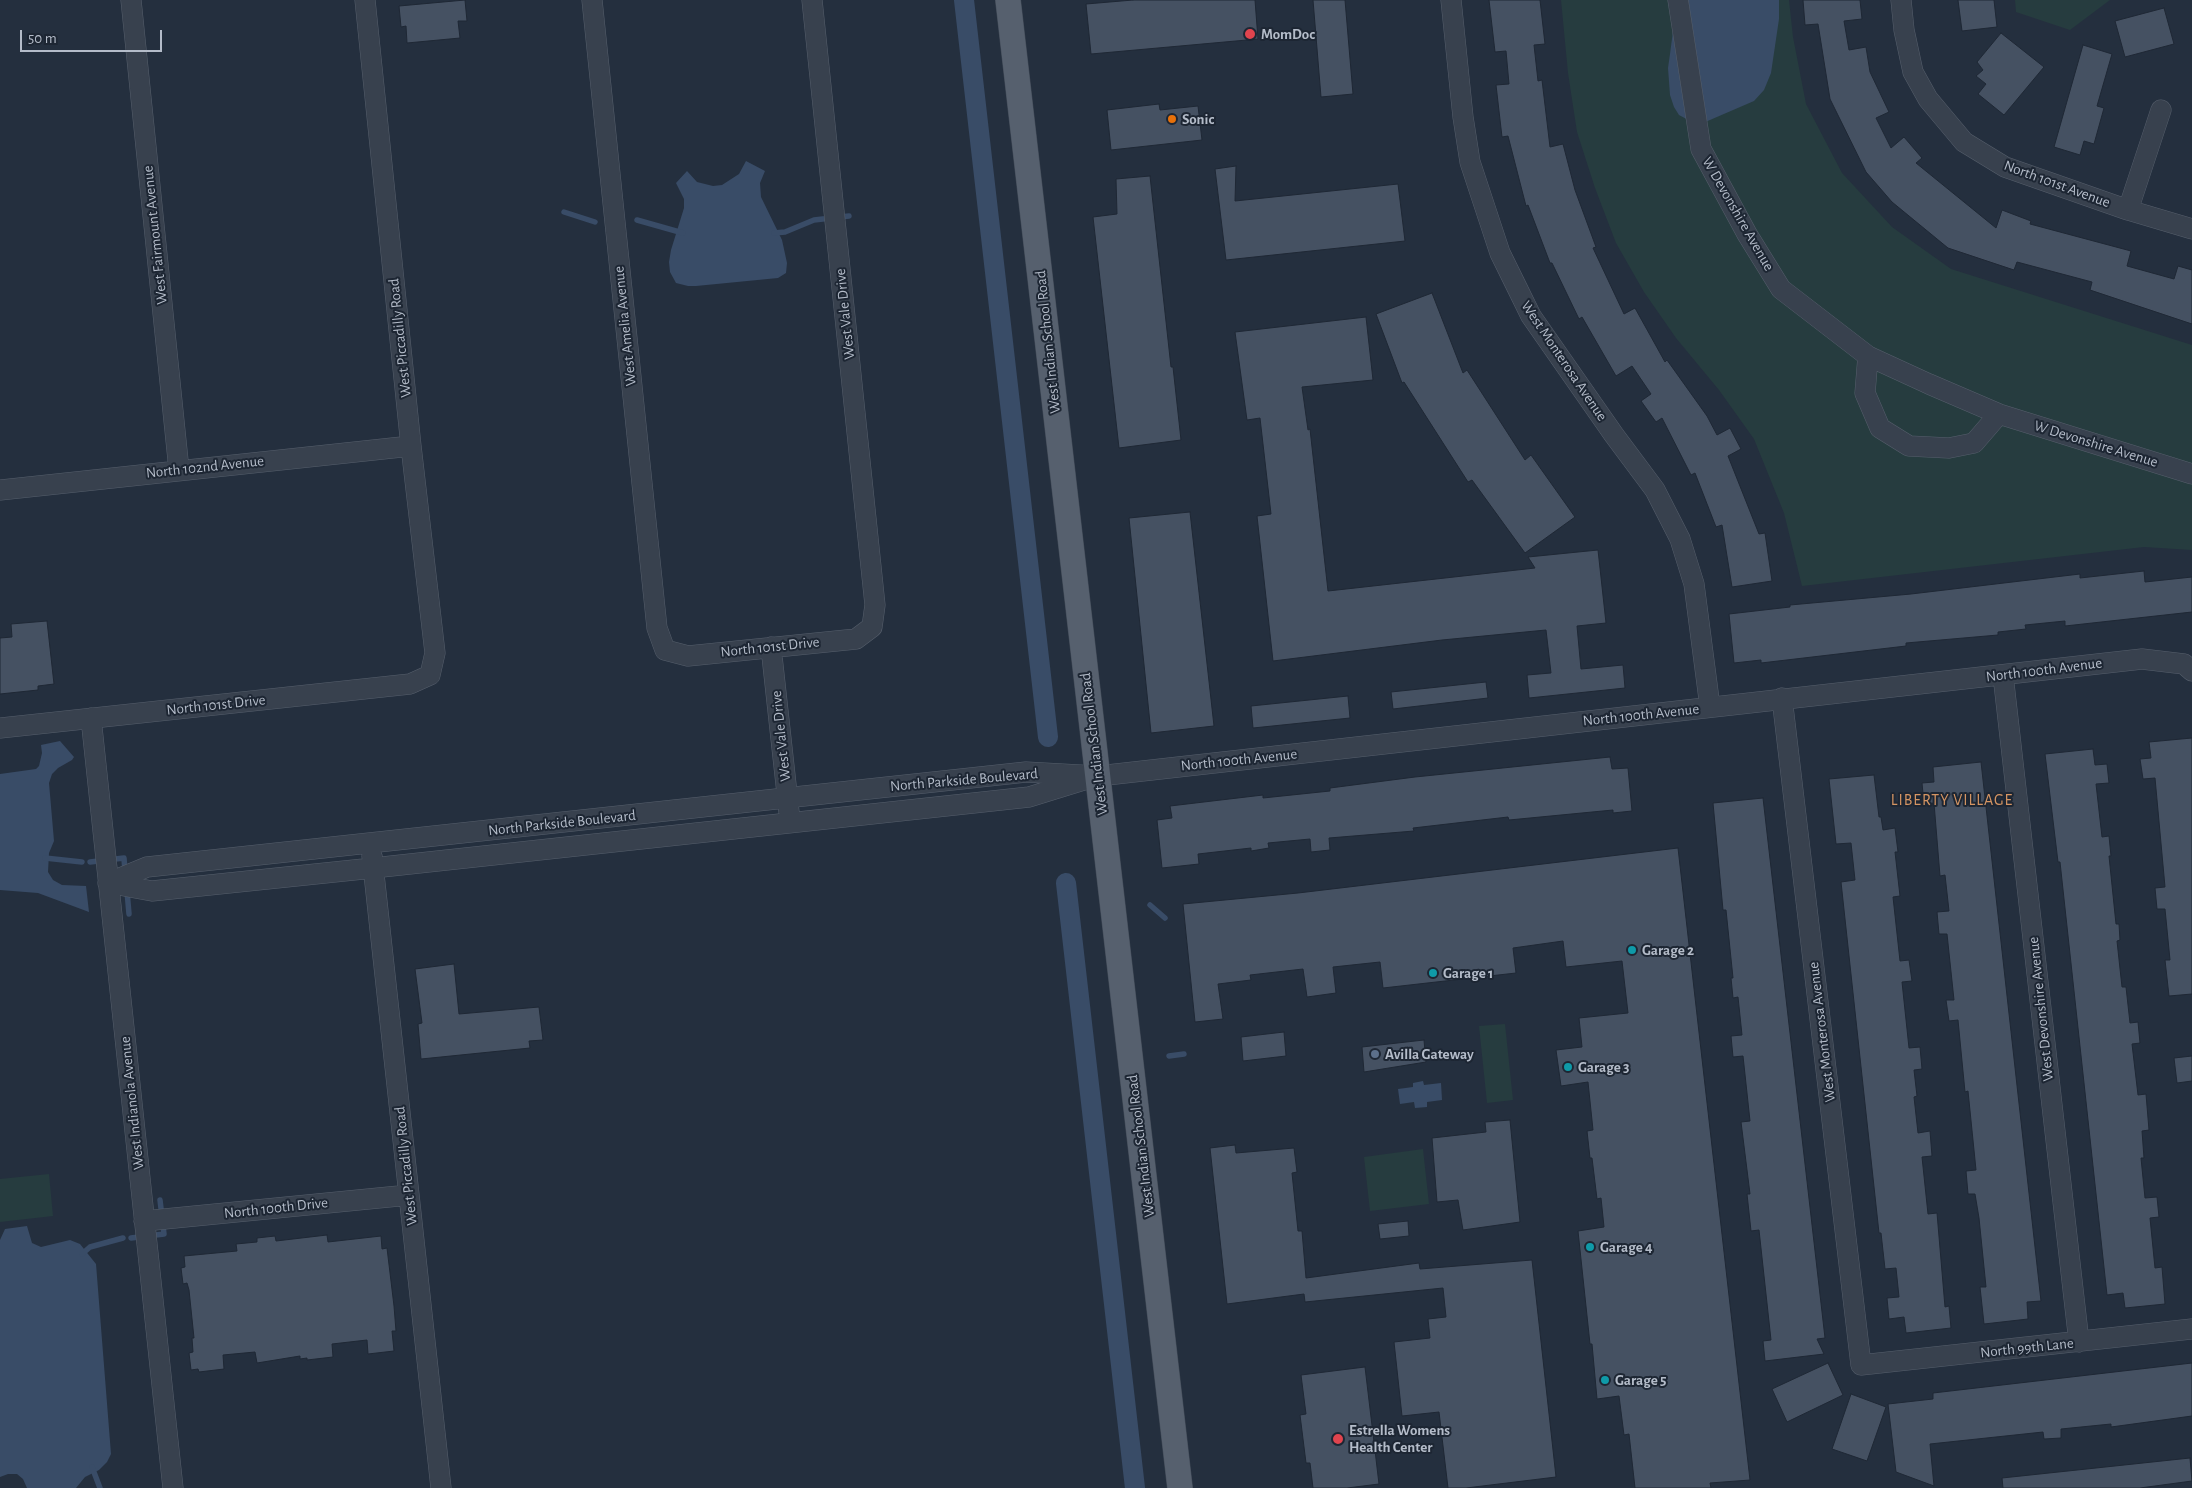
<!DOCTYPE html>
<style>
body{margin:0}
#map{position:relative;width:2192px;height:1488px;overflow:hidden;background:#242f3e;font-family:"Alegreya Sans",sans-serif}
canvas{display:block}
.scale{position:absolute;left:20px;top:30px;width:142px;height:22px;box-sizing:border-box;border:2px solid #b4bcc9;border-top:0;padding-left:6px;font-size:15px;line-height:18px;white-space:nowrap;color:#b4bcc9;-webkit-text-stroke:4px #1d2633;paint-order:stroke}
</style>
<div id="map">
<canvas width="2192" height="1488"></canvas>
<div class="scale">50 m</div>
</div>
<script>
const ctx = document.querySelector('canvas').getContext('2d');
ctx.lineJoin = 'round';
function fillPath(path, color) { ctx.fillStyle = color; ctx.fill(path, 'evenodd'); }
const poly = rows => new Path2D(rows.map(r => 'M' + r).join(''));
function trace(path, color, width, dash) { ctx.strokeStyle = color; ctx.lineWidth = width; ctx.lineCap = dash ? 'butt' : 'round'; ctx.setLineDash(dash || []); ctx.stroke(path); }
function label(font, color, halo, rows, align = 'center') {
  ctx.font = font + ' "Alegreya Sans",sans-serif'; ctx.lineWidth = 4; ctx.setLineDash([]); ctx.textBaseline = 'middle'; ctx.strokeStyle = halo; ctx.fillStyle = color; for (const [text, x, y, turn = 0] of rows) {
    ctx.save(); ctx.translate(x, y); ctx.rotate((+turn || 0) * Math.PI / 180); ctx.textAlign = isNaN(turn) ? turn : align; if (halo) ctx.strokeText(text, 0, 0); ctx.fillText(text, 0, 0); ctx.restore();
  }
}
const green = poly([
 [1561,0,1789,0,1793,37,1806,104,1842,173,1892,227,1951,269,2192,345,2192,550,2144,547,1802,586,1784,513,1754,439,1719,390,1676,338,1644,292,1616,243,1595,188,1577,132,1568,73],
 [2015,0,2110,0,2070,30,2016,12],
 [1505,1024,1513,1100,1487,1103,1479,1026],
 [1423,1149,1429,1204,1370,1211,1364,1157],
 [49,1174,53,1216,0,1222,0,1179]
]);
const water = poly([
 [1684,0,1779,0,1779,19,1771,73,1764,90,1754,101,1703,123,1692,122,1679,115,1674,107,1670,95,1668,68,1670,54,1673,31],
 [746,161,765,171,760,183,761,197,782,240,787,263,786,273,778,278,696,286,688,286,676,283,670,272,669,262,671,250,684,208,684,199,676,183,687,171,697,182,713,186,722,185,739,174],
 [60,741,74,757,72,760,58,768,52,774,49,783,54,841,49,853,48,872,53,880,62,885,86,886,89,912,38,893,0,890,0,774,36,769,39,766,42,753,41,745],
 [1423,1081,1424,1085,1441,1083,1442,1100,1427,1102,1427,1107,1415,1108,1414,1102,1400,1104,1398,1089,1413,1087,1413,1083],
 [27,1226,32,1243,41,1247,70,1240,80,1244,96,1264,111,1454,107,1462,99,1470,85,1477,76,1488,27,1488,23,1479,17,1474,8,1474,0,1477,0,1240,5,1229]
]);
const stream = poly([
 [564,212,595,222],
 [637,220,683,233],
 [774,233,785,232,814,220,849,216],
 [45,858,82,862],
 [90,862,124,858,125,872],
 [127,891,129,914],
 [1150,905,1165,918],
 [1169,1056,1184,1054],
 [131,1238,164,1234,160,1200],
 [82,1254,90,1247,123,1238],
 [92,1467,100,1488]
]);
const canal = poly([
 [964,0,1048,737],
 [1066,883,1135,1488]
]);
const building = poly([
 [465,0,467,21,458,21,460,38,407,43,406,26,401,27,399,6,465,0],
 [1133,0,1255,0,1258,39,1091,54,1086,4,1133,0],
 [1313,0,1345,0,1353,94,1321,97,1313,0],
 [1489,0,1540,0,1545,44,1534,45,1538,81,1542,80,1550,147,1563,144,1575,190,1596,247,1593,248,1624,314,1635,308,1665,362,1667,360,1707,416,1717,435,1730,428,1741,449,1728,456,1759,534,1765,533,1772,581,1732,587,1722,525,1716,527,1695,473,1691,475,1662,418,1656,422,1641,401,1651,394,1632,366,1616,376,1582,317,1579,319,1552,263,1550,263,1528,205,1526,206,1508,136,1502,137,1496,85,1509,84,1506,51,1495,52,1489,0],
 [1803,0,1860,0,1862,19,1844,21,1849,50,1866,47,1870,72,1889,112,1876,118,1891,148,1904,137,1922,158,1916,163,1996,228,2002,210,2031,221,2030,224,2131,251,2127,266,2174,279,2178,266,2192,270,2192,324,2090,290,2092,282,2017,262,2014,270,1948,248,1892,202,1866,172,1830,99,1818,24,1805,25,1803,0],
 [1958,0,1994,0,1997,27,1962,31,1958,0],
 [2164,8,2174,44,2125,57,2115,21,2164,8],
 [2001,33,2044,67,2004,115,1978,94,1986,84,1976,76,1983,70,1977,62,2001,33],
 [2083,45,2112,54,2097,106,2104,108,2094,144,2084,141,2080,155,2054,147,2083,45],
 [1159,104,1160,110,1198,106,1202,140,1111,150,1107,110,1159,104],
 [1236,166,1235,201,1398,184,1405,241,1226,260,1215,169,1236,166],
 [1150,176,1171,367,1173,367,1181,440,1119,448,1093,217,1117,214,1116,179,1150,176],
 [1432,293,1463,373,1467,370,1525,460,1531,455,1575,517,1525,553,1472,480,1468,482,1404,382,1402,383,1376,314,1432,293],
 [1366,317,1373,380,1302,387,1308,430,1310,429,1328,591,1535,568,1528,557,1598,550,1606,623,1577,626,1581,669,1623,665,1625,688,1529,698,1527,675,1551,673,1546,630,1442,640,1273,661,1257,516,1271,514,1260,418,1247,420,1235,332,1366,317],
 [1190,512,1214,726,1151,733,1129,518,1190,512],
 [2144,571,2145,582,2192,577,2192,612,2065,626,2065,621,2025,625,2026,629,1998,632,1998,635,1906,643,1906,646,1761,663,1761,660,1734,663,1729,614,1790,607,1790,605,1911,594,2080,574,2080,578,2144,571],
 [47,621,54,684,38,686,38,690,0,694,0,638,12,637,11,624,47,621],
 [1486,682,1488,698,1393,709,1391,692,1486,682],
 [1348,696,1350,718,1253,728,1251,706,1348,696],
 [2192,738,2192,994,2169,996,2165,960,2170,960,2165,909,2157,909,2155,888,2165,887,2155,778,2143,779,2140,759,2151,758,2149,742,2192,738],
 [2093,749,2095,765,2107,764,2109,783,2096,784,2102,837,2109,836,2111,856,2109,856,2116,924,2119,924,2120,940,2117,941,2122,987,2126,987,2130,1023,2138,1022,2140,1043,2132,1044,2138,1095,2146,1094,2149,1130,2142,1131,2144,1158,2141,1158,2145,1198,2157,1197,2159,1217,2150,1218,2155,1268,2162,1267,2165,1304,2125,1308,2123,1293,2107,1295,2060,862,2058,862,2045,754,2093,749],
 [1610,757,1612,769,1628,768,1632,811,1613,813,1613,810,1509,820,1508,817,1413,828,1414,831,1329,838,1330,850,1311,852,1310,839,1268,843,1269,848,1251,851,1251,848,1198,854,1199,864,1162,868,1157,820,1172,818,1170,806,1263,795,1263,798,1330,791,1330,788,1415,777,1610,757],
 [1981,762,2041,1301,2027,1302,2028,1319,1984,1324,1980,1287,1986,1287,1979,1218,1975,1194,1968,1194,1966,1171,1976,1170,1968,1091,1965,1092,1958,1020,1949,1021,1946,1000,1954,1000,1947,934,1939,934,1937,912,1949,911,1945,875,1940,876,1934,803,1924,804,1922,783,1934,782,1933,767,1981,762],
 [1874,775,1879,817,1881,817,1883,830,1895,828,1898,852,1895,852,1900,896,1893,897,1900,961,1909,960,1912,981,1902,982,1909,1048,1920,1047,1922,1069,1914,1070,1917,1096,1914,1097,1918,1133,1930,1131,1932,1156,1922,1157,1928,1214,1937,1213,1945,1307,1949,1306,1951,1328,1906,1333,1904,1317,1889,1319,1887,1298,1899,1297,1896,1268,1885,1269,1881,1233,1879,1233,1841,882,1855,880,1851,843,1836,844,1829,779,1874,775],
 [1763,798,1825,1338,1817,1339,1824,1354,1765,1361,1763,1341,1771,1340,1759,1230,1751,1231,1747,1194,1750,1194,1741,1122,1750,1121,1743,1056,1733,1057,1731,1036,1742,1035,1738,997,1733,998,1731,978,1733,978,1726,910,1723,910,1713,803,1763,798],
 [1678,848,1750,1480,1710,1483,1711,1488,1635,1488,1629,1434,1624,1435,1619,1396,1597,1399,1592,1344,1590,1344,1578,1231,1604,1227,1601,1198,1597,1199,1592,1158,1590,1158,1587,1131,1593,1130,1588,1082,1561,1086,1556,1050,1582,1047,1579,1018,1628,1013,1622,961,1566,967,1563,941,1513,948,1516,973,1383,988,1380,962,1333,967,1336,993,1307,997,1303,969,1250,975,1251,980,1218,984,1223,1019,1195,1022,1183,904,1298,893,1678,848],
 [454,964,459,1014,539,1007,543,1040,529,1041,530,1048,421,1059,418,1024,422,1023,415,969,454,964],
 [1284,1032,1286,1056,1243,1061,1241,1037,1284,1032],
 [1424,1040,1426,1062,1364,1072,1362,1047,1424,1040],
 [2192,1056,2192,1081,2177,1083,2174,1058,2192,1056],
 [1510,1120,1520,1222,1463,1230,1458,1200,1437,1202,1432,1138,1486,1132,1485,1122,1510,1120],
 [1235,1145,1236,1153,1294,1148,1297,1172,1292,1173,1298,1231,1302,1231,1306,1278,1419,1263,1420,1269,1532,1260,1556,1477,1466,1488,1448,1488,1439,1412,1402,1416,1394,1342,1430,1338,1428,1319,1446,1317,1443,1288,1305,1302,1304,1294,1227,1304,1210,1148,1235,1145],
 [1408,1221,1409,1236,1380,1239,1378,1224,1408,1221],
 [327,1235,328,1242,381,1236,382,1249,387,1248,394,1306,396,1331,392,1331,394,1351,368,1354,367,1340,332,1344,333,1357,307,1360,307,1358,300,1359,300,1356,257,1363,255,1352,223,1355,224,1369,199,1372,198,1369,191,1370,189,1353,193,1352,192,1338,194,1338,189,1290,187,1283,183,1284,181,1268,185,1267,184,1256,237,1251,236,1244,257,1242,257,1238,275,1236,276,1241,327,1235],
 [1828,1363,1843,1395,1787,1422,1772,1389,1828,1363],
 [2192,1363,2192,1416,2111,1427,2111,1424,2061,1429,2061,1438,2044,1439,2043,1432,1930,1444,1934,1486,1896,1472,1888,1404,1933,1399,1933,1393,2192,1363],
 [1365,1367,1379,1484,1347,1488,1313,1488,1310,1463,1306,1463,1300,1415,1306,1414,1301,1375,1365,1367],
 [1851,1394,1886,1407,1867,1461,1832,1449,1851,1394],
 [2190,1458,2192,1481,2140,1488,2003,1488,2002,1478,2190,1458]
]);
const minor = poly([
 [131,0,179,470],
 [592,0,657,628,665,650,688,656,856,639,872,627,875,605,812,0],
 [1451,0,1463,117,1470,162,1500,253,1531,316,1614,435,1655,490,1680,539,1694,584,1710,707],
 [1678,0,1701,149,1747,234,1781,289,1868,356,1929,384,1999,414,2192,474],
 [1901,0,1904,30,1913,72,1928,99,1964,142,2005,167,2128,210,2192,229],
 [2128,210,2161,110],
 [1868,356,1865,393,1880,428,1909,446,1949,448,1974,443,1999,414],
 [0,490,411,446],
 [771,647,789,812],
 [2003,675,2079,1342],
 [1782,698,1861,1365,2192,1329],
 [91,718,173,1488],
 [0,728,410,684,430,675,435,653,411,446,365,0],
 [372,856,441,1488],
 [108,883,147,867,1026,772,1098,776,2142,659,2184,664,2192,671],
 [108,883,152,891,373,868,1029,797,1084,780],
 [144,1221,409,1195]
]);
const major = poly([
 [1008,0,1180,1488]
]);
const markers = [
 [1250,34,6,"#e0444e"],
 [1172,119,5,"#e8710a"],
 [1632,950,5,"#0f9aa8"],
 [1433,973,5,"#0f9aa8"],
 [1375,1054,5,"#5c6f8a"],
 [1568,1067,5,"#0f9aa8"],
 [1590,1247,5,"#0f9aa8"],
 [1605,1380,5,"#0f9aa8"],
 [1338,1439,6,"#e0444e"]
];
const poiNames = [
 ["MomDoc",1261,34],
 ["Sonic",1182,119],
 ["Garage 2",1642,950],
 ["Garage 1",1443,973],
 ["Avilla Gateway",1385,1054],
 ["Garage 3",1578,1067],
 ["Garage 4",1600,1247],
 ["Garage 5",1615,1380],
 ["Estrella Womens",1349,1430],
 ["Health Center",1349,1447]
];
const streetNames = [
 ["North 101st Avenue",2057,184,20],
 ["W Devonshire Avenue",1738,214,60],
 ["West Fairmount Avenue",155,235,-96],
 ["West Vale Drive",845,314,-96],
 ["West Amelia Avenue",625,326,-96],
 ["West Piccadilly Road",400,338,-96],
 ["West Indian School Road",1048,342,-96],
 ["West Monterosa Avenue",1564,361,56],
 ["W Devonshire Avenue",2096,444,17],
 ["North 102nd Avenue",205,467,-6],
 ["North 101st Drive",770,647,-6],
 ["North 100th Avenue",2044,670,-7],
 ["North 101st Drive",216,705,-6],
 ["North 100th Avenue",1641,715,-6],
 ["West Vale Drive",781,736,-96],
 ["West Indian School Road",1094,744,-97],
 ["North 100th Avenue",1239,760,-6],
 ["North Parkside Boulevard",964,780,-5],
 ["North Parkside Boulevard",562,823,-6],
 ["West Devonshire Avenue",2041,1009,-96],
 ["West Monterosa Avenue",1822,1032,-97],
 ["West Indianola Avenue",132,1103,-96],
 ["West Indian School Road",1141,1146,-97],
 ["West Piccadilly Road",406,1166,-96],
 ["North 100th Drive",276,1208,-6],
 ["North 99th Lane",2027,1348,-6]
];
const neighbourhoodNames = [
 ["LIBERTY VILLAGE",1952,800]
];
fillPath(green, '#263c3f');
fillPath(water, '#394c67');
trace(stream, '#394c67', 5.5);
trace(canal, '#394c67', 20);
fillPath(building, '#455162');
trace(building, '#1f2835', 1);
trace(minor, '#565f6c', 21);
trace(major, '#414a57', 26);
trace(minor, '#38414e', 20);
trace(major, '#56606e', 25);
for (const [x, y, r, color] of markers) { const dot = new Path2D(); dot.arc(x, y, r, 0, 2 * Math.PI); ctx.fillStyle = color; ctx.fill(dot); trace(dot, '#1d2633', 2); }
label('bold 15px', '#b4bcc9', '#1d2633', poiNames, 'left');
label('15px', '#b4bcc9', '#1d2633', streetNames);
ctx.letterSpacing = '1px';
label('16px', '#d59563', '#1d2633', neighbourhoodNames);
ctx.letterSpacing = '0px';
</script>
